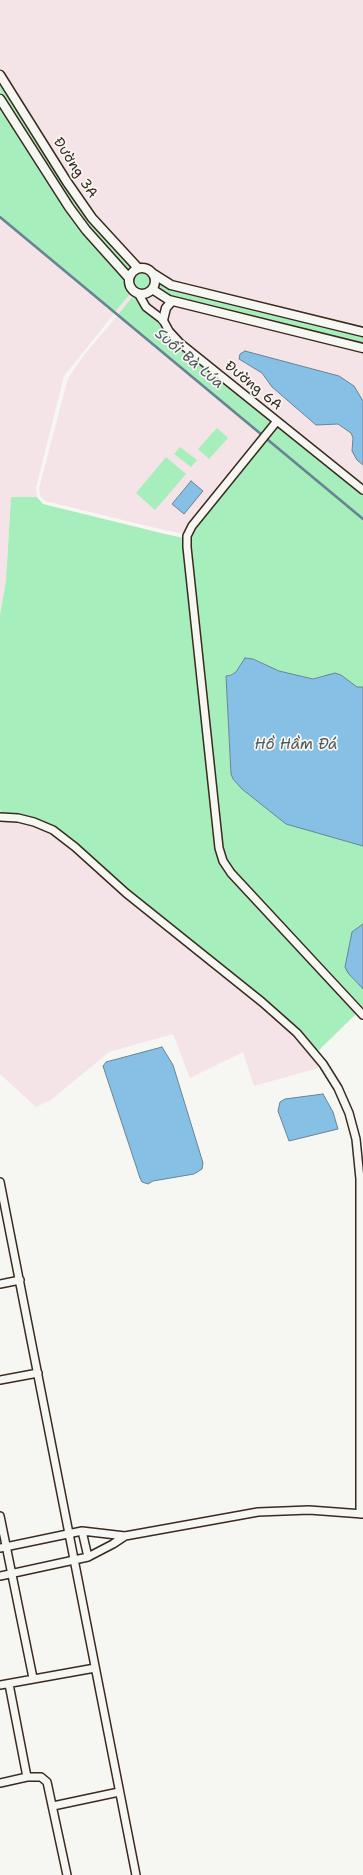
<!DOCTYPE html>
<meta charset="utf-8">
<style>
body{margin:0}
canvas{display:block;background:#f6f6f2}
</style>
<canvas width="363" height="1875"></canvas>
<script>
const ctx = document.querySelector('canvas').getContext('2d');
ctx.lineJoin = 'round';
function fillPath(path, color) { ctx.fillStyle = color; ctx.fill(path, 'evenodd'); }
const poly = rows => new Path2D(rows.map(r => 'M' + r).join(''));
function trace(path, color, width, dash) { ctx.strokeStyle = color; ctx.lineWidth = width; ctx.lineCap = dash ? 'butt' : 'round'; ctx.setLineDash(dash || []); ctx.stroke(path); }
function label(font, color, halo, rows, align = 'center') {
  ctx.font = font + ' "Shantell Sans",sans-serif'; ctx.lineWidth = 3.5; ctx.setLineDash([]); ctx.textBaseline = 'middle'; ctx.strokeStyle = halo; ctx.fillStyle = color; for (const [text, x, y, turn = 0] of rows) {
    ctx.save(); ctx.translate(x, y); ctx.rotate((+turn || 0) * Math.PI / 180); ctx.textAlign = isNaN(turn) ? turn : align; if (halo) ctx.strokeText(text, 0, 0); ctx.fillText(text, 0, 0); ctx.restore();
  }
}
const built = poly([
 [0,0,363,0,363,519,185,534,164,530,45,501,40,496,39,488,68,378,84,355,117,316,114,314,64,376,36,488,37,497,11,497,6,581,0,615,0,217,114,313,130,294,64,209,0,108],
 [0,820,18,821,33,824,53,833,260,1005,295,1035,322,1067,254,1086,243,1052,190,1078,173,1034,109,1052,51,1100,36,1107,0,1074]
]);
const green = poly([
 [0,83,63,184,89,221,131,267,128,270,89,227,72,205,0,91],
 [0,108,64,209,82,233,124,279,125,286,130,294,114,313,0,217],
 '134 281a8 8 0 1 1 16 0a8 8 0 1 1-16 0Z',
 [159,282,170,289,363,337,363,343,170,295,158,287],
 [133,296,138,298,147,297,167,333,178,345,363,493,363,687,357,688,341,675,321,676,313,679,279,671,253,659,246,658,236,672,226,676,231,774,233,779,242,789,286,823,363,846,363,924,358,927,348,973,363,989,363,1006,361,1008,221,862,357,1013,317,1052,128,890,77,844,55,827,1,814,0,808,0,615,6,581,11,497,37,497,43,504,165,534,184,538,192,532,266,439,117,316],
 [217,428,228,438,209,459,198,449],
 [180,447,197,460,191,467,174,454],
 [166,457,186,474,155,510,136,493]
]);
const water = poly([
 [245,351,339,376,354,386,363,401,363,465,357,460,352,451,353,438,351,433,338,424,316,425,272,387,262,373,239,359,240,354,245,351],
 [191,481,203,491,184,514,172,504,191,481],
 [245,658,253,659,279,671,313,679,335,673,341,675,357,687,363,687,363,846,286,824,242,789,233,779,231,774,226,676,231,675,236,672,245,658],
 [363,924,363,989,348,973,345,967,352,932,363,924],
 [162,1047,173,1065,203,1163,202,1169,194,1174,153,1181,148,1184,142,1182,140,1178,103,1066,106,1062,162,1047],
 [323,1094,333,1112,338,1129,289,1141,278,1111,280,1102,285,1099,323,1094]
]);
const stream = poly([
 [0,217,363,519]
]);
const minor = poly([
 [138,293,146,307,163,320,169,331,180,343,363,490],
 [277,421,192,526,187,536,187,547,219,848,223,861,231,873,363,1015],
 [0,817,18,818,34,822,53,830,75,847,126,893,262,1002,297,1033,323,1064,338,1088,349,1113,356,1139,360,1179,360,1514],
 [0,1182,136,1875],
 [0,1284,20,1280],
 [0,1380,38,1373],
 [0,1516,33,1678],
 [82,1531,88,1557],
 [0,1548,82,1531,125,1536,258,1512,309,1510,363,1514],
 [0,1576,88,1557,113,1544,125,1536],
 [9,1684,27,1777,41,1777,47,1782,67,1875],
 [0,1685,95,1668],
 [0,1783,27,1777],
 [53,1806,119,1792]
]);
const tertiary = poly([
 [0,75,67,182,92,218,138,268],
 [0,99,69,207,86,230,129,278],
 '129 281a13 13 0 1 1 26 0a13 13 0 1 1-26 0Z',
 [152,273,171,285,363,332],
 [152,289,169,300,363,348],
 [163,320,166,308,172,301]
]);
const streetNames = [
 ["Đường 3A",75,168,57],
 ["Đường 6A",253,386,39]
];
const waterNames = [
 ["Suối Bà Lúa",189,359,40],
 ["Hồ Hầm Đá",296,745]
];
fillPath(built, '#f5e4e7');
fillPath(green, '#a6eebb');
fillPath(water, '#87c0e5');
trace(water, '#698495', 1);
trace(stream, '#698495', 2.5);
trace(minor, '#3b2a1e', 10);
trace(tertiary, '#3b2a1e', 11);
trace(minor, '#f6f6f2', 7);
trace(tertiary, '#f6f6f2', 8);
label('14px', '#3b2a1e', '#f6f6f2', streetNames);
label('italic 15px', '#52575a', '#f6f6f2', waterNames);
</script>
